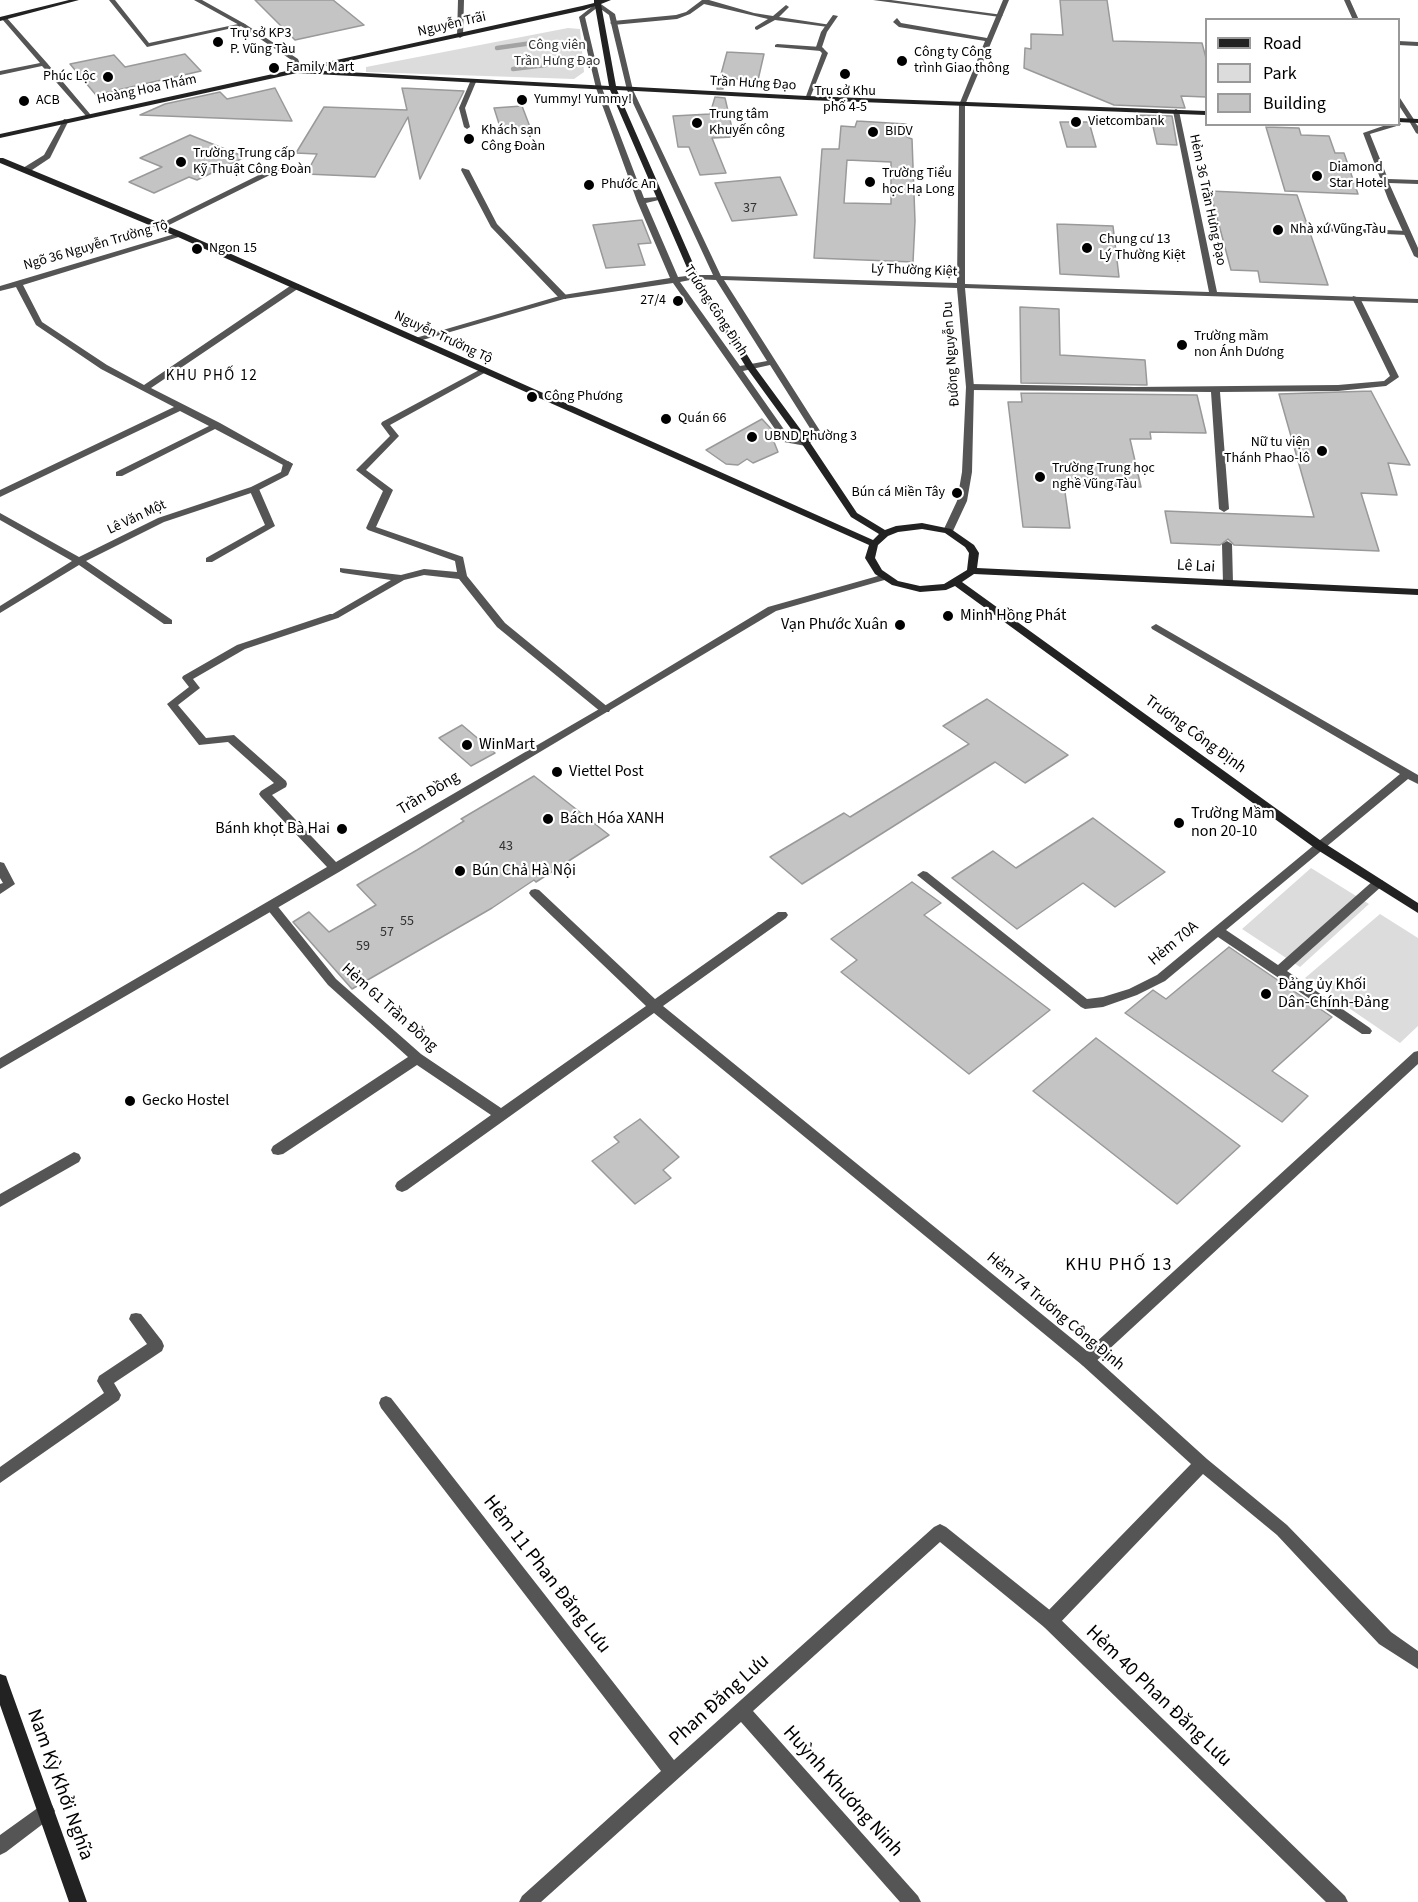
<!DOCTYPE html>
<meta charset="utf-8">
<style>
body{margin:0}
#map{position:relative;width:1418px;height:1902px;overflow:hidden;background:#fff;font-family:"Source Sans 3",sans-serif}
canvas{display:block}
.legend{position:absolute;left:1205px;top:18px;width:195px;height:108px;box-sizing:border-box;background:#fff;border:2px solid #999;margin:0;padding:8px 10px;list-style:none;font-size:18px;color:#000}
.legend li{display:flex;align-items:center;gap:12px;height:30px}
.legend b{width:30px;border:2px solid #999}
</style>
<div id="map">
<canvas width="1418" height="1902"></canvas>
<ul class="legend">
<li><b style="height:8px;background:#222"></b>Road</li>
<li><b style="height:16px;background:#dcdcdc"></b>Park</li>
<li><b style="height:16px;background:#c4c4c4"></b>Building</li>
</ul>
</div>
<script>
const ctx = document.querySelector('canvas').getContext('2d');
ctx.lineJoin = 'round';
function fillPath(path, color) { ctx.fillStyle = color; ctx.fill(path, 'evenodd'); }
const poly = rows => new Path2D(rows.map(r => 'M' + r).join(''));
function trace(path, color, width, dash) { ctx.strokeStyle = color; ctx.lineWidth = width; ctx.lineCap = dash ? 'butt' : 'round'; ctx.setLineDash(dash || []); ctx.stroke(path); }
function label(font, color, halo, rows, align = 'center') {
  ctx.font = font + ' "Source Sans 3",sans-serif'; ctx.lineWidth = 4.5; ctx.setLineDash([]); ctx.textBaseline = 'middle'; ctx.strokeStyle = halo; ctx.fillStyle = color; for (const [text, x, y, turn = 0] of rows) {
    ctx.save(); ctx.translate(x, y); ctx.rotate((+turn || 0) * Math.PI / 180); ctx.textAlign = isNaN(turn) ? turn : align; if (halo) ctx.strokeText(text, 0, 0); ctx.fillText(text, 0, 0); ctx.restore();
  }
}
const green = poly([
 [568,28,580,29,584,72,574,79,366,72,366,67],
 [1311,868,1369,904,1300,967,1242,929],
 [1380,914,1418,938,1418,1026,1400,1043,1305,978]
]);
const stream = poly([
 [497,48,532,43],
 [513,69,546,65]
]);
const building = poly([
 [255,0,333,0,364,25,295,40,255,0],
 [1060,0,1107,0,1113,41,1202,43,1206,58,1206,97,1181,96,1185,108,1114,105,1024,68,1025,48,1031,49,1031,34,1063,35,1060,0],
 [727,52,764,54,758,80,721,78,723,89,717,89,727,52],
 [185,54,201,71,96,95,70,64,114,55,125,67,185,54],
 [275,88,292,121,140,115,165,104,220,92,227,99,275,88],
 [402,88,464,91,420,179,408,117,375,177,306,174,317,154,296,153,324,107,407,110,402,88],
 [715,97,725,98,734,137,712,138,726,173,700,175,689,147,678,147,673,116,710,114,715,97],
 [522,106,530,127,501,130,494,108,522,106],
 [1136,115,1172,116,1177,145,1157,144,1152,122,1154,122,1136,115],
 [857,121,906,124,907,137,912,139,915,221,913,262,814,258,822,149,839,149,841,126,855,127,857,121],
 [847,160,891,162,891,204,844,203,847,160],
 [1060,122,1089,122,1096,147,1067,147,1060,122],
 [1266,127,1299,128,1301,135,1329,136,1335,153,1344,153,1358,194,1285,191,1266,127],
 [190,135,245,157,197,180,189,177,154,193,129,182,162,167,140,158,190,135],
 [780,177,797,215,732,221,715,183,780,177],
 [1210,191,1297,195,1328,285,1260,282,1258,271,1231,270,1210,191],
 [642,220,651,243,638,244,645,265,606,268,593,225,642,220],
 [1057,224,1113,226,1119,277,1060,274,1057,224],
 [1020,307,1059,309,1060,355,1145,360,1147,385,1021,383,1020,307],
 [1371,391,1410,465,1388,463,1397,495,1361,493,1379,551,1234,545,1228,539,1220,545,1171,543,1165,511,1314,517,1279,394,1371,391],
 [1021,393,1197,395,1206,433,1150,432,1151,439,1130,439,1141,487,1064,485,1070,528,1023,527,1008,402,1022,402,1021,393],
 [762,419,774,432,774,442,778,452,753,463,747,459,738,465,726,464,706,450,762,419],
 [987,699,1068,755,1025,783,995,762,802,884,770,857,844,813,850,817,969,744,943,726,987,699],
 [462,725,495,753,471,766,439,738,462,725],
 [534,776,609,835,536,882,534,880,492,908,352,989,293,922,309,912,329,932,376,905,357,885,417,850,464,821,461,819,534,776],
 [1093,818,1165,872,1115,907,1083,883,1017,929,952,878,993,851,1016,868,1093,818],
 [912,882,941,903,924,915,1050,1010,969,1074,841,972,857,960,831,939,912,882],
 [1229,947,1332,1017,1272,1071,1308,1096,1282,1122,1125,1013,1153,990,1166,999,1229,947],
 [1096,1038,1240,1146,1177,1204,1033,1091,1096,1038],
 [640,1119,679,1157,663,1170,671,1178,635,1204,592,1161,619,1142,614,1137,640,1119]
]);
const lane = poly([
 [109,0,115,0,149,43,243,23,246,25,147,47,109,0],
 [458,0,464,0,463,36,460,38,457,36,458,0],
 [702,0,709,0,754,13,773,16,786,5,789,7,779,17,831,25,828,27,775,20,757,30,755,29,755,27,768,19,704,4,690,14,677,19,613,25,610,23,613,21,676,15,686,12,702,0],
 [873,0,891,0,1003,15,1000,17,873,0],
 [777,44,821,47,824,49,821,51,775,47,775,45,777,44],
 [1412,119,1418,126,1418,134,1416,133,1409,121,1412,119],
 [462,168,469,170,497,224,566,295,566,299,560,299,491,227,461,170,462,168],
 [1320,227,1407,231,1411,233,1407,235,1323,231,1320,231,1320,227],
 [178,233,185,235,23,285,42,322,107,365,144,385,293,284,299,284,299,288,151,388,220,423,293,464,291,466,285,466,215,429,122,476,116,476,116,472,209,426,180,411,0,497,0,490,174,407,101,369,36,325,16,287,0,291,0,286,178,233],
 [1353,296,1360,298,1399,377,1386,386,1338,391,1220,392,1229,509,1224,512,1219,509,1211,392,970,390,966,387,970,384,1135,387,1338,385,1384,381,1390,376,1352,298,1353,296],
 [481,369,488,371,390,425,399,436,366,470,393,490,376,527,463,557,467,576,505,623,609,708,610,710,609,712,601,712,497,627,459,579,424,575,404,580,338,618,330,618,329,616,391,580,343,573,340,572,340,568,401,575,424,569,457,572,455,561,368,530,366,528,383,491,356,470,390,436,381,424,382,422,481,369],
 [254,486,259,489,275,526,212,562,206,562,206,558,265,525,249,489,254,486],
 [1227,541,1232,544,1233,583,1228,586,1223,583,1222,544,1227,541],
 [1156,624,1418,775,1418,784,1408,779,1226,930,1278,965,1374,880,1382,880,1384,883,1382,886,1287,971,1370,1028,1372,1031,1370,1034,1362,1034,1218,937,1165,981,1137,995,1103,1007,1085,1009,1081,1007,917,875,923,871,927,872,1087,999,1103,997,1129,989,1157,975,1400,774,1152,629,1151,627,1156,624],
 [0,862,4,863,15,884,0,894,0,884,3,883,0,878,0,862],
 [535,889,539,890,655,999,778,912,786,912,788,915,786,918,663,1006,1092,1355,1207,1459,1287,1525,1391,1632,1418,1651,1418,1669,1379,1644,1277,1535,1203,1474,1056,1627,1050,1629,1044,1627,1042,1621,1044,1615,1191,1464,1082,1365,654,1013,407,1190,402,1192,397,1190,395,1186,397,1182,491,1115,417,1065,283,1154,278,1155,273,1154,271,1150,273,1146,408,1057,328,985,267,909,265,906,267,903,275,903,336,979,421,1054,501,1108,646,1006,531,896,529,893,531,890,535,889]
]);
const street = poly([
 [194,0,202,0,245,24,298,59,303,72,298,73,293,61,241,26,194,0],
 [1003,0,1009,0,965,105,965,284,1209,292,1173,111,1176,109,1179,111,1217,292,1418,299,1418,303,965,288,974,387,972,472,967,501,953,531,948,534,943,531,957,501,962,472,966,387,957,288,724,280,822,434,806,446,784,442,673,283,564,299,419,341,412,339,563,295,670,278,637,201,596,88,579,17,598,2,615,14,633,90,721,276,957,283,959,105,985,41,899,27,893,22,897,18,901,23,987,38,1003,0],
 [598,7,609,15,627,90,713,275,695,275,678,277,646,203,663,199,659,197,644,198,602,88,585,17,598,7],
 [695,279,716,280,767,361,740,366,680,282,695,279],
 [770,365,813,433,804,440,790,438,743,371,770,365],
 [1344,0,1350,0,1359,20,1353,20,1344,0],
 [833,15,838,16,827,32,822,47,828,53,810,98,805,99,822,53,816,47,821,32,833,15],
 [2,17,6,17,47,63,90,114,90,116,86,116,42,66,0,75,0,71,40,63,2,19,2,17],
 [1398,41,1418,42,1418,46,1398,45,1398,41],
 [473,80,476,82,465,108,470,127,467,129,464,127,459,108,470,82,473,80],
 [1398,95,1415,121,1414,122,1409,121,1398,104,1398,95],
 [64,119,69,120,50,158,29,172,23,172,23,168,44,155,64,119],
 [1398,122,1401,124,1400,125,1370,134,1388,179,1418,180,1418,184,1389,183,1418,248,1418,258,1414,256,1388,199,1363,133,1389,124,1398,124,1398,122],
 [273,168,280,170,163,228,156,226,273,168],
 [288,461,293,464,288,475,257,491,164,522,86,561,172,620,172,624,164,624,79,565,0,613,0,606,72,561,0,520,0,513,79,557,158,518,251,487,281,472,283,464,288,461],
 [885,574,888,575,888,579,776,611,339,872,0,1069,0,1058,327,867,261,797,259,794,261,791,274,783,228,742,199,745,167,704,189,687,182,678,183,676,237,645,330,614,338,614,339,616,338,618,245,649,193,679,200,688,178,705,206,738,234,735,286,781,287,784,286,787,272,795,336,862,601,708,768,607,885,574],
 [1418,1051,1418,1064,1092,1365,1087,1367,1082,1365,1080,1360,1082,1355,1414,1052,1418,1051],
 [74,1152,79,1154,81,1158,79,1162,0,1207,0,1194,74,1152],
 [136,1313,141,1314,162,1341,164,1346,162,1351,114,1383,121,1395,119,1400,0,1483,0,1467,104,1393,97,1381,99,1376,147,1344,129,1319,131,1314,136,1313],
 [386,1396,391,1398,674,1760,934,1527,940,1524,946,1527,1056,1615,1345,1896,1348,1902,1326,1902,1044,1627,940,1542,753,1711,918,1896,921,1902,900,1902,741,1722,541,1902,519,1902,522,1896,661,1771,381,1408,379,1403,381,1398,386,1396],
 [46,1802,52,1805,55,1811,52,1817,6,1852,0,1855,0,1835,46,1802]
]);
const secondary = poly([
 [69,0,79,0,0,21,0,17,69,0],
 [594,0,611,0,601,4,616,86,807,96,1206,111,1206,115,807,100,617,90,699,277,754,366,809,441,857,513,885,530,896,526,922,523,951,529,974,545,979,553,977,568,1418,589,1418,595,974,574,962,582,1324,843,1418,903,1418,913,1316,849,955,586,946,590,920,592,892,585,875,574,865,558,869,545,178,237,0,163,0,158,3,158,184,233,873,540,879,534,851,517,802,444,746,367,691,277,610,90,297,73,0,138,0,134,582,6,594,3,594,0],
 [595,6,609,86,308,70,584,10,595,6],
 [922,529,945,533,965,547,969,553,967,570,944,584,920,586,898,581,882,570,875,558,878,545,888,536,898,532,922,529],
 [1398,118,1418,119,1418,123,1398,122,1398,118],
 [0,1674,6,1676,8,1682,87,1902,69,1902,0,1705,0,1674]
]);
const markers = [
 [218,42,6,"#000"],
 [902,61,6,"#000"],
 [274,68,6,"#000"],
 [845,74,6,"#000"],
 [108,77,6,"#000"],
 [522,100,6,"#000"],
 [24,101,6,"#000"],
 [1076,122,6,"#000"],
 [697,123,6,"#000"],
 [873,132,6,"#000"],
 [469,139,6,"#000"],
 [181,162,6,"#000"],
 [1317,176,6,"#000"],
 [870,182,6,"#000"],
 [589,185,6,"#000"],
 [1278,230,6,"#000"],
 [1087,248,6,"#000"],
 [197,249,6,"#000"],
 [678,301,6,"#000"],
 [1182,345,6,"#000"],
 [532,397,6,"#000"],
 [666,419,6,"#000"],
 [752,437,6,"#000"],
 [1322,451,6,"#000"],
 [1040,477,6,"#000"],
 [957,493,6,"#000"],
 [948,616,6,"#000"],
 [900,625,6,"#000"],
 [467,745,6,"#000"],
 [557,772,6,"#000"],
 [548,819,6,"#000"],
 [1179,823,6,"#000"],
 [342,829,6,"#000"],
 [460,871,6,"#000"],
 [1266,994,6,"#000"],
 [130,1101,6,"#000"]
];
const farStreetnames = [
 ["Nguyễn Trãi",452,25,-13],
 ["Trần Hưng Đạo",753,84,3],
 ["Hoàng Hoa Thám",147,90,-12],
 ["Hẻm 36 Trần Hưng Đạo",1207,200,78],
 ["Ngõ 36 Nguyễn Trường Tộ",96,246,-16],
 ["Lý Thường Kiệt",914,271,2],
 ["Trương Công Định",715,311,57],
 ["Nguyễn Trường Tộ",443,338,25],
 ["Đường Nguyễn Du",952,354,-94],
 ["Lê Văn Một",137,518,-25]
];
const farPoinames = [
 ["Trụ sở KP3",230,34],
 ["P. Vũng Tàu",230,50],
 ["Công ty Công",914,53],
 ["trình Giao thông",914,69],
 ["Family Mart",286,68],
 ["Phúc Lộc",96,77,"right"],
 ["Trụ sở Khu",845,92,"center"],
 ["phố 4-5",845,108,"center"],
 ["Yummy! Yummy!",534,100],
 ["ACB",36,101],
 ["Trung tâm",709,115],
 ["Khuyến công",709,131],
 ["Vietcombank",1088,122],
 ["Khách sạn",481,131],
 ["Công Đoàn",481,147],
 ["BIDV",885,132],
 ["Trường Trung cấp",193,154],
 ["Kỹ Thuật Công Đoàn",193,170],
 ["Diamond",1329,168],
 ["Star Hotel",1329,184],
 ["Trường Tiểu",882,174],
 ["học Hạ Long",882,190],
 ["Phước An",601,185],
 ["Nhà xứ Vũng Tàu",1290,230],
 ["Chung cư 13",1099,240],
 ["Lý Thường Kiệt",1099,256],
 ["Ngon 15",209,249],
 ["27/4",666,301,"right"],
 ["Trường mầm",1194,337],
 ["non Ánh Dương",1194,353],
 ["Công Phương",544,397],
 ["Quán 66",678,419],
 ["UBND Phường 3",764,437],
 ["Nữ tu viện",1310,443,"right"],
 ["Thánh Phao-lô",1310,459,"right"],
 ["Trường Trung học",1052,469],
 ["nghề Vũng Tàu",1052,485],
 ["Bún cá Miền Tây",945,493,"right"]
];
const farParknames = [
 ["Công viên",557,46],
 ["Trần Hưng Đạo",557,62]
];
const numberNames = [
 ["37",750,209],
 ["43",506,847],
 ["55",407,922],
 ["57",387,933],
 ["59",363,947]
];
const farNeighbourhoodnames = [
 ["KHU PHỐ 12",212,377]
];
const streetNames = [
 ["Lê Lai",1196,567,3],
 ["Trương Công Định",1195,735,36],
 ["Trần Đồng",429,794,-31],
 ["Hẻm 70A",1174,944,-40],
 ["Hẻm 61 Trần Đồng",389,1008,42],
 ["Hẻm 74 Trương Công Định",1055,1312,40]
];
const poiNames = [
 ["Minh Hồng Phát",960,616],
 ["Vạn Phước Xuân",888,625,"right"],
 ["WinMart",479,745],
 ["Viettel Post",569,772],
 ["Trường Mầm",1191,814],
 ["non 20-10",1191,832],
 ["Bách Hóa XANH",560,819],
 ["Bánh khọt Bà Hai",330,829,"right"],
 ["Bún Chả Hà Nội",472,871],
 ["Đảng ủy Khối",1278,985],
 ["Dân-Chính-Đảng",1278,1003],
 ["Gecko Hostel",142,1101]
];
const neighbourhoodNames = [
 ["KHU PHỐ 13",1119,1266]
];
const nearStreetnames = [
 ["Hẻm 11 Phan Đăng Lưu",546,1575,52],
 ["Hẻm 40 Phan Đăng Lưu",1158,1697,44],
 ["Phan Đăng Lưu",720,1701,-42],
 ["Nam Kỳ Khởi Nghĩa",59,1785,70],
 ["Huỳnh Khương Ninh",842,1792,48]
];
fillPath(green, '#dcdcdc');
trace(stream, '#a3a3a3', 4.5);
fillPath(building, '#c4c4c4');
trace(building, '#999', 1.5);
fillPath(lane, '#555');
fillPath(street, '#555');
fillPath(secondary, '#222');
for (const [x, y, r, color] of markers) { const dot = new Path2D(); dot.arc(x, y, r, 0, 2 * Math.PI); ctx.fillStyle = color; ctx.fill(dot); trace(dot, '#fff', 2); }
label('14px', '#000', '#fff', farStreetnames);
label('14px', '#000', '#fff', farPoinames, 'left');
label('14px', '#333', '#fff', farParknames);
label('14px', '#313131', null, numberNames);
ctx.letterSpacing = '1.5px';
label('15px', '#000', '#fff', farNeighbourhoodnames);
ctx.letterSpacing = '0px';
label('16px', '#000', '#fff', streetNames);
label('16px', '#000', '#fff', poiNames, 'left');
ctx.letterSpacing = '1.5px';
label('18px', '#000', '#fff', neighbourhoodNames);
ctx.letterSpacing = '0px';
label('20px', '#000', '#fff', nearStreetnames);
</script>
